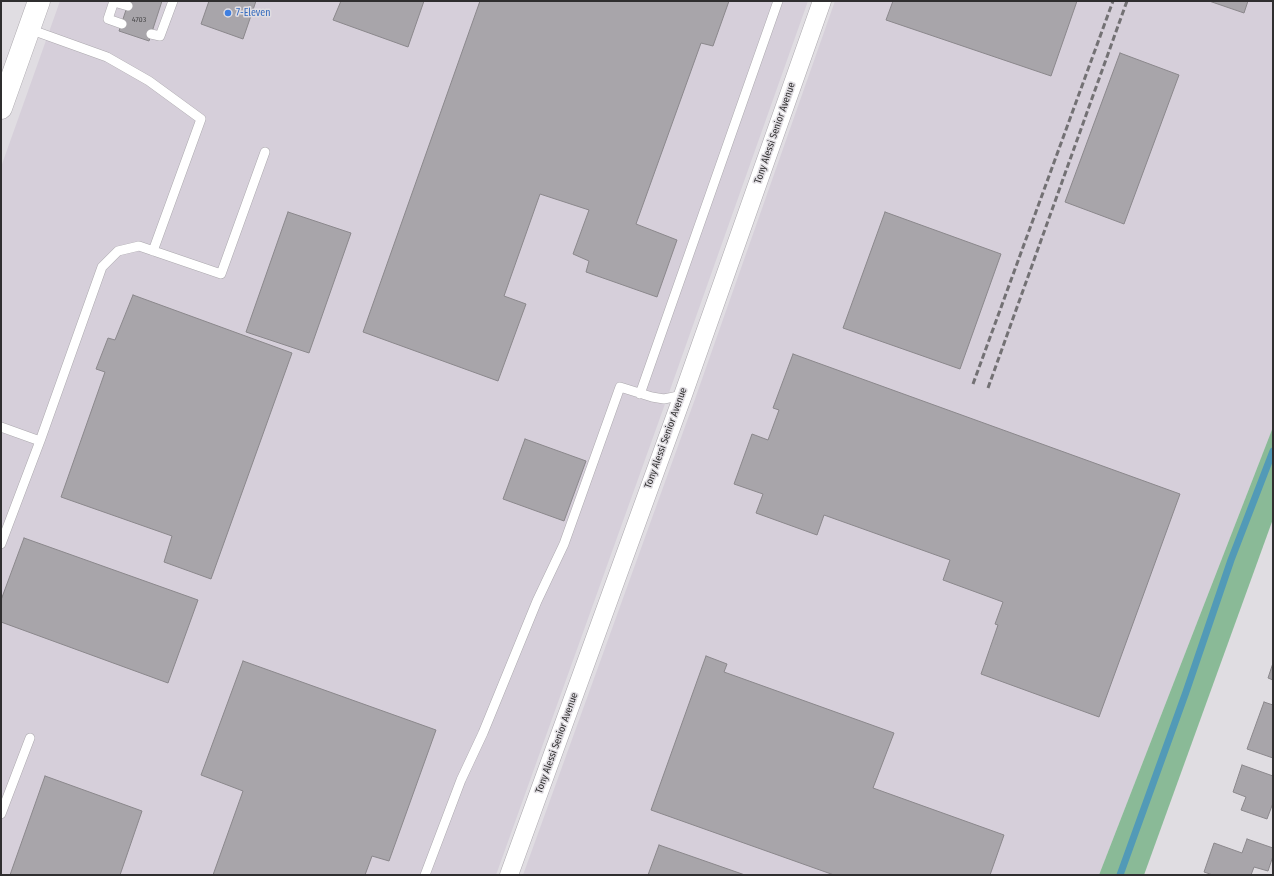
<!DOCTYPE html>
<style>
body{margin:0}
#map{position:relative;width:1274px;height:876px;overflow:hidden;background:#e0dde2;font-family:"Fira Sans Condensed",sans-serif}
canvas{display:block}
.frame{position:absolute;inset:0;border:2px solid #2f2e2f;pointer-events:none}
</style>
<div id="map">
<canvas width="1274" height="876"></canvas>
<div class="frame"></div>
</div>
<script>
const ctx = document.querySelector('canvas').getContext('2d');
ctx.lineJoin = 'round';
function fillPath(path, color) { ctx.fillStyle = color; ctx.fill(path, 'evenodd'); }
const poly = rows => new Path2D(rows.map(r => 'M' + r).join(''));
function trace(path, color, width, dash) { ctx.strokeStyle = color; ctx.lineWidth = width; ctx.lineCap = dash ? 'butt' : 'round'; ctx.setLineDash(dash || []); ctx.stroke(path); }
function label(font, color, halo, rows, align = 'center') {
  ctx.font = font + ' "Fira Sans Condensed",sans-serif'; ctx.lineWidth = 3; ctx.setLineDash([]); ctx.textBaseline = 'middle'; ctx.strokeStyle = halo; ctx.fillStyle = color; for (const [text, x, y, turn = 0] of rows) {
    ctx.save(); ctx.translate(x, y); ctx.rotate((+turn || 0) * Math.PI / 180); ctx.textAlign = isNaN(turn) ? turn : align; if (halo) ctx.strokeText(text, 0, 0); ctx.fillText(text, 0, 0); ctx.restore();
  }
}
const built = poly([
 [60,1,808,1,670,390,496,875,1,875,1,167],
 [835,1,1273,1,1273,427,1099,875,523,875,695,399]
]);
const green = poly([
 [1273,427,1273,519,1144,875,1099,875]
]);
const stream = poly([
 [1120,875,1186,692,1231,560,1273,451]
]);
const building = poly([
 [129,1,162,1,149,41,119,31,129,1],
 [209,1,256,1,243,39,201,24,209,1],
 [341,1,424,1,408,47,333,20,341,1],
 [480,1,729,1,713,46,701,43,636,224,677,240,657,297,586,272,589,261,573,254,589,210,540,194,504,296,526,304,498,381,363,332,480,1],
 [893,1,1077,1,1051,76,886,20,893,1],
 [1209,1,1248,1,1244,13,1209,1],
 [1120,53,1179,75,1124,224,1065,202,1120,53],
 [288,212,351,233,309,353,246,332,288,212],
 [885,212,1001,254,960,369,843,328,885,212],
 [133,295,292,353,211,579,164,562,172,536,61,497,105,372,96,369,108,338,115,340,133,295],
 [793,354,1180,494,1099,717,981,674,998,625,995,624,1003,602,943,580,950,560,824,515,817,535,756,513,763,494,734,484,752,434,768,440,779,410,773,408,793,354],
 [525,439,586,461,564,521,503,499,525,439],
 [24,538,198,600,168,683,1,622,1,600,24,538],
 [706,656,727,664,724,672,894,733,873,788,1004,835,990,875,834,875,651,810,706,656],
 [243,661,436,730,389,861,372,856,365,875,213,875,243,791,201,775,243,661],
 [1273,663,1273,680,1268,678,1273,663],
 [1264,702,1273,705,1273,758,1247,749,1264,702],
 [1242,765,1273,776,1273,803,1267,819,1241,810,1246,797,1233,792,1242,765],
 [45,776,142,811,120,875,10,875,45,776],
 [1247,839,1273,848,1273,856,1268,871,1254,867,1251,875,1213,875,1204,872,1214,843,1242,853,1247,839],
 [659,845,745,875,648,875,659,845]
]);
const service = poly([
 [114,1,108,19,122,24],
 [114,2,128,6],
 [29,29,107,57,149,81,201,119,153,251],
 [151,34,160,36,173,1],
 [640,394,778,1],
 [1,427,40,441,102,267,118,251,139,246,221,274,265,152],
 [1,544,40,441],
 [1,814,30,738],
 [425,875,461,780,483,733,537,601,564,544,620,387,652,397,664,399,683,395]
]);
const minor = poly([
 [509,875,683,395,822,1]
]);
const primary = poly([
 [1,108,39,1]
]);
const rail = poly([
 [973,384,1113,1],
 [988,388,1127,1]
]);
const markers = [
 [228,13,4,"#3f7fe0"]
];
const numberNames = [
 ["4703",139,20]
];
const shopNames = [
 ["7-Eleven",236,13]
];
const streetNames = [
 ["Tony Alessi Senior Avenue",775,133,-71],
 ["Tony Alessi Senior Avenue",666,438,-70],
 ["Tony Alessi Senior Avenue",557,743,-70]
];
fillPath(built, '#d6cfda');
fillPath(green, '#8aba97');
trace(stream, '#529ab7', 7);
fillPath(building, '#a8a5aa');
trace(building, '#8b888c', 1);
trace(service, '#aca9ae', 10);
trace(minor, '#aca9ae', 19);
trace(primary, '#aca9ae', 23);
trace(service, '#fff', 9);
trace(minor, '#fff', 18);
trace(primary, '#fff', 22);
trace(rail, '#737174', 3, [6, 3]);
for (const [x, y, r, color] of markers) { const dot = new Path2D(); dot.arc(x, y, r, 0, 2 * Math.PI); ctx.fillStyle = color; ctx.fill(dot); trace(dot, '#e0dde2', 1.5); }
label('8px', '#4d4c4e', null, numberNames);
label('10px', '#366cbe', '#e0dde2', shopNames, 'left');
label('10px', '#2f2e2f', '#e0dde2', streetNames);
</script>
